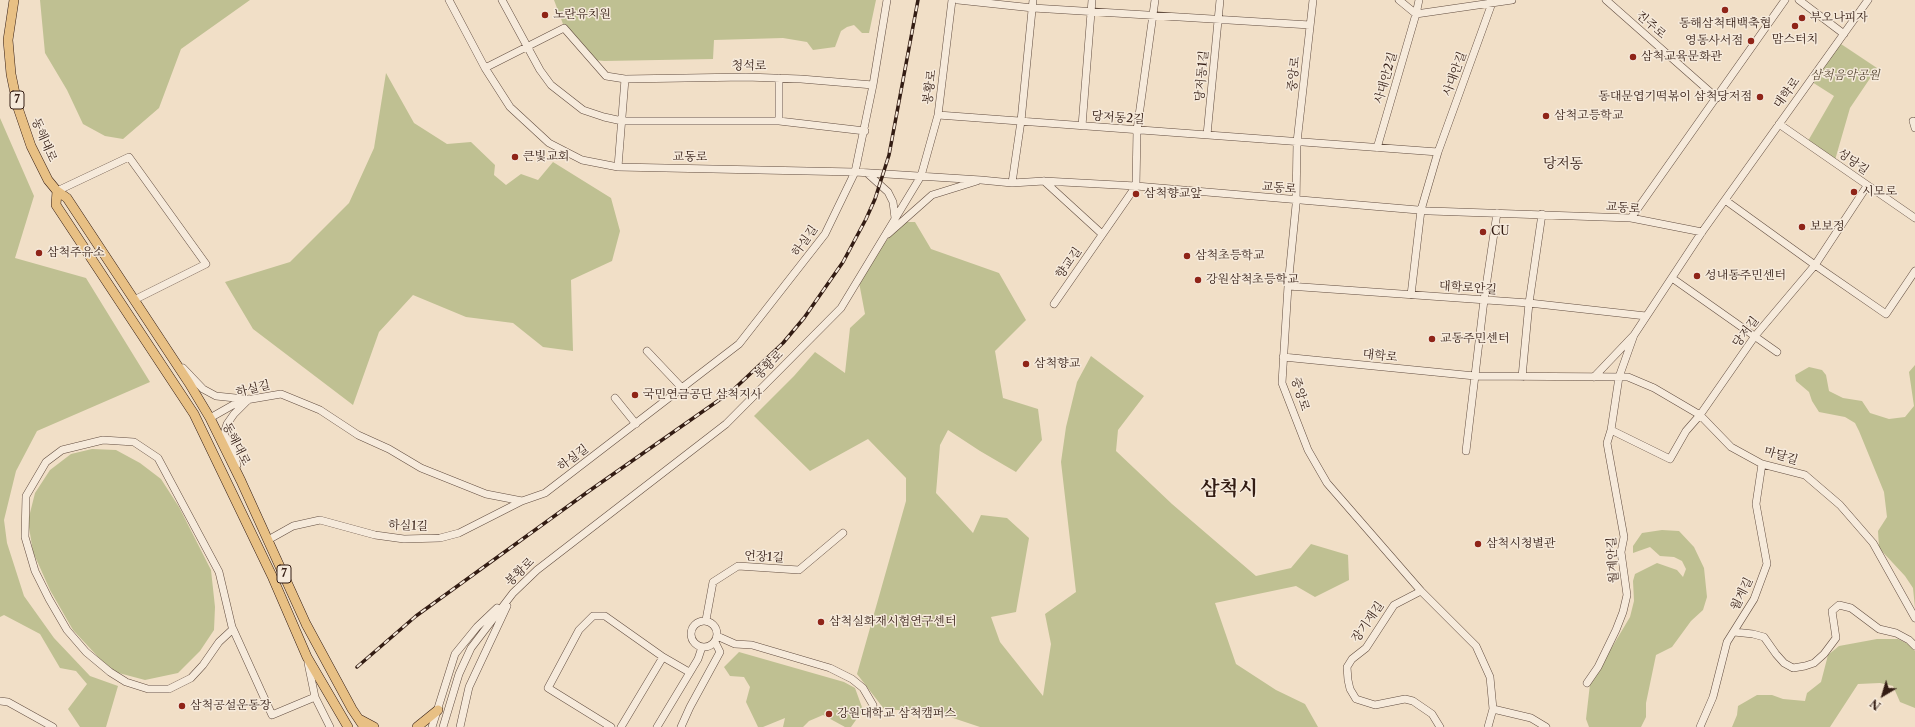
<!DOCTYPE html>
<meta charset="utf-8">
<style>
body{margin:0}
#map{position:relative;width:1915px;height:727px;overflow:hidden;background:#f1dfc7;font-family:"Libre Caslon Text",serif}
canvas{display:block}
.north{position:absolute;left:1863px;top:675px;width:40px;height:40px;-webkit-text-stroke:3px #f6eadb;paint-order:stroke;rotate:218deg;font-size:11px;font-weight:700;line-height:16px;text-align:center;color:#331c13}
.north::after{content:'';display:block;margin:auto;width:14px;height:18px;background:#331c13;clip-path:polygon(50% 0,100% 100%,50% 72%,0 100%)}
</style>
<div id="map">
<canvas width="1915" height="727"></canvas>
<div class="north">N</div>
</div>
<script>
const ctx = document.querySelector('canvas').getContext('2d');
ctx.lineJoin = 'round';
function fillPath(path, color) { ctx.fillStyle = color; ctx.fill(path, 'evenodd'); }
const poly = rows => new Path2D(rows.map(r => 'M' + r).join(''));
function trace(path, color, width, dash) { ctx.strokeStyle = color; ctx.lineWidth = width; ctx.lineCap = dash ? 'butt' : 'round'; ctx.setLineDash(dash || []); ctx.stroke(path); }
function label(font, color, halo, rows, align = 'center') {
  ctx.font = font + ' "Libre Caslon Text","Noto Serif KR",serif'; ctx.lineWidth = 3; ctx.setLineDash([]); ctx.textBaseline = 'middle'; ctx.strokeStyle = halo; ctx.fillStyle = color; for (const [text, x, y, turn = 0] of rows) {
    ctx.save(); ctx.translate(x, y); ctx.rotate((+turn || 0) * Math.PI / 180); ctx.textAlign = isNaN(turn) ? turn : align; if (halo) ctx.strokeText(text, 0, 0); ctx.fillText(text, 0, 0); ctx.restore();
  }
}
const green = poly([
 [40,0,250,0,181,49,159,108,123,139,105,136,83,124,67,90,45,53],
 [554,0,876,0,869,33,862,33,854,25,847,27,841,31,835,47,813,50,807,42,783,38,714,40,713,59,604,61,594,60,586,56,574,45,566,32],
 [1841,44,1877,68,1850,108,1835,160,1808,141,1834,96,1812,82],
 [386,73,414,123,447,144,471,142,495,165,494,175,506,185,521,174,538,180,553,162,611,198,620,231,612,261,571,280,573,351,543,347,513,323,466,317,413,295,379,332,353,405,253,329,225,282,290,262,349,203,374,148],
 [0,118,34,196,15,258,86,278,150,382,37,431,16,471,4,520,7,543,24,596,54,638,90,676,118,686,106,727,80,727,68,709,87,684,76,671,60,668,40,634,4,615,0,617],
 [901,222,915,222,931,249,999,273,1026,320,995,351,1003,398,1038,409,1042,440,1016,472,980,451,948,430,940,445,936,493,973,533,981,515,1007,518,1029,538,1016,612,991,617,1000,642,1043,696,1051,644,1045,614,1076,592,1061,462,1066,427,1077,382,1091,356,1144,396,1118,430,1116,451,1172,504,1256,576,1291,568,1311,544,1348,555,1349,580,1315,597,1296,586,1215,603,1236,664,1276,690,1305,704,1318,727,980,727,938,713,884,709,857,674,906,501,906,478,868,439,810,471,754,416,794,376,815,352,845,373,850,328,865,314,858,277],
 [1915,365,1915,608,1913,588,1905,576,1879,548,1878,531,1887,517,1884,492,1859,431,1855,423,1845,417,1819,412,1812,401,1809,392,1796,381,1795,375,1809,367,1822,370,1826,375,1829,391,1843,398,1862,401,1870,413,1889,419,1905,417,1914,406,1909,372],
 [92,449,116,450,140,463,161,479,179,507,211,570,215,607,214,630,200,651,178,673,145,680,115,672,100,659,73,630,50,590,33,552,28,521,35,493,50,470,71,454],
 [1662,530,1679,531,1694,547,1704,568,1707,597,1703,610,1691,621,1672,647,1656,655,1646,703,1646,717,1641,727,1589,727,1586,719,1590,684,1630,617,1634,601,1633,581,1635,574,1657,563,1677,570,1683,577,1686,569,1682,561,1674,557,1660,556,1650,547,1633,553,1633,546,1642,533],
 [1877,639,1898,639,1908,644,1915,651,1915,708,1900,702,1893,686,1880,683,1858,684,1830,727,1732,727,1737,715,1738,706,1757,695,1772,695,1783,699,1805,701,1807,693,1821,682,1828,655,1839,646],
 [739,652,844,682,855,688,863,710,851,727,845,727,823,715,809,721,803,727,783,727,785,718,763,727,758,727,746,702,750,687,744,677,730,676,724,667]
]);
const minor = poly([
 [449,0,485,68,510,107,549,143,582,160,618,167,855,172,981,180,1012,183,1044,181,1136,186,1430,211,1631,218,1702,232],
 [502,0,540,70,551,85,583,110,604,117,622,121,779,121,865,131],
 [958,0,1033,8,1310,25],
 [1313,0,1297,142,1296,205,1288,286,1282,383,1308,450,1327,483,1421,591,1476,646,1490,677,1493,709,1488,727],
 [1399,0,1416,14,1512,0],
 [1606,0,1717,98],
 [1799,0,1844,34],
 [485,68,564,28,606,76,625,79,618,167],
 [779,78,779,121],
 [625,79,746,77,801,79,873,85],
 [938,115,1438,152],
 [1913,121,1915,128],
 [1779,124,1915,218],
 [1082,126,1092,0],
 [1207,135,1220,0],
 [1377,148,1416,14,1419,0],
 [867,173,888,192,893,202,895,218],
 [1044,181,1102,234],
 [1012,183,1021,121,1033,0],
 [57,191,129,157,206,264,134,300],
 [1725,200,1815,265,1886,314,1915,271],
 [1631,218,1785,0],
 [888,234,932,195,977,181],
 [1672,278,1777,352],
 [1288,286,1529,303,1646,316],
 [1411,295,1421,210,1438,152,1492,3],
 [1054,304,1136,186,1137,130,1155,0],
 [1634,335,1619,377,1611,430,1670,459,1686,431,1700,415,1755,336,1815,265,1867,186],
 [647,351,682,388],
 [1283,357,1475,376,1628,377,1654,388,1700,415,1731,447,1762,464,1805,475,1840,505,1873,543,1915,618],
 [183,368,203,389,216,396,245,399],
 [1522,377,1529,303,1542,214],
 [1594,377,1634,335,1702,232,1868,0],
 [615,398,636,424],
 [210,418,240,401,281,394,320,410,358,435,389,449,421,468,486,494,522,501,545,493,739,344,825,234,855,172,873,85,887,0],
 [1466,451,1484,300,1497,213],
 [237,465,232,448,224,434,227,424,234,414,249,399],
 [268,540,293,526,320,520,375,535,404,539,440,538,459,533,522,501],
 [1421,591,1394,605,1366,648,1352,659,1347,667,1348,680,1350,689,1356,699,1375,705,1405,699,1413,701,1432,714,1440,727],
 [706,620,713,582,738,566,799,570,843,533],
 '691 634a13 13 0 1 1 26 0a13 13 0 1 1-26 0Z',
 [233,629,219,642,203,665,191,678,169,689,148,689,126,682,110,672,86,652,67,630,49,599,35,571,25,537,26,496,46,462,62,450,103,440,134,442,158,458,219,572,232,627,233,629,272,715,315,697,308,663],
 [1734,632,1753,634,1764,637,1776,654,1784,663,1793,668,1805,666,1814,663,1824,654,1836,638,1832,611,1839,605,1851,608,1879,629,1896,633,1909,640,1915,646],
 [717,636,735,644,752,645,830,668,852,679,863,688,873,705],
 [1587,683,1598,667,1616,630,1623,612,1627,595,1621,552,1624,537,1607,443,1611,430],
 [315,697,330,727],
 [0,701,8,702,53,727],
 [1493,709,1531,718,1546,727],
 [432,727,455,654,477,627,497,608],
 [443,727,459,674,471,648,513,593,537,570,726,424,841,308,921,176,938,115,952,0],
 [460,727,469,687,507,606],
 [611,727,548,688,579,630,593,616,605,616,663,657,689,672],
 [621,727,663,657],
 [657,727,698,659,702,647],
 [681,727,690,707,720,652,715,642],
 [1700,727,1713,697,1727,642,1754,599,1767,564,1756,504,1762,464]
]);
const major = poly([
 [14,0,8,40,11,74,18,108,31,146,48,180,57,191,67,198,189,383,210,418,241,481,306,624,352,709,364,727],
 [57,191,56,205,194,414,272,576,307,657,348,727],
 [359,719,374,727],
 [417,727,438,710]
]);
const rail = poly([
 [357,667,416,616,589,491,732,391,783,343,804,318,843,262,866,219,875,199,889,155,918,0]
]);
const markers = [
 [1725,10,4,"#8f2418"],
 [545,15,4,"#8f2418"],
 [1802,18,4,"#8f2418"],
 [1795,26,4,"#8f2418"],
 [1751,41,4,"#8f2418"],
 [1633,57,4,"#8f2418"],
 [1760,97,4,"#8f2418"],
 [1546,116,4,"#8f2418"],
 [515,157,4,"#8f2418"],
 [1854,192,4,"#8f2418"],
 [1136,194,4,"#8f2418"],
 [1802,227,4,"#8f2418"],
 [1483,232,4,"#8f2418"],
 [39,253,4,"#8f2418"],
 [1187,256,4,"#8f2418"],
 [1697,276,4,"#8f2418"],
 [1198,280,4,"#8f2418"],
 [1432,339,4,"#8f2418"],
 [1026,364,4,"#8f2418"],
 [635,395,4,"#8f2418"],
 [1478,544,4,"#8f2418"],
 [821,622,4,"#8f2418"],
 [182,706,4,"#8f2418"],
 [829,714,4,"#8f2418"]
];
const shields = [
 [17,100,14],
 [284,574,14]
];
const shieldNames = [
 ["7",17,100],
 ["7",284,574]
];
const poiNames = [
 ["노란유치원",553,15],
 ["부오나피자",1810,18],
 ["동해삼척태백축협",1725,24,"center"],
 ["맘스터치",1795,40,"center"],
 ["영동사서점",1743,41,"right"],
 ["삼척교육문화관",1641,57],
 ["동대문엽기떡볶이 삼척당저점",1752,97,"right"],
 ["삼척고등학교",1554,116],
 ["큰빛교회",523,157],
 ["시모로",1862,192],
 ["삼척향교앞",1144,194],
 ["보보정",1810,227],
 ["CU",1491,232],
 ["삼척주유소",47,253],
 ["삼척초등학교",1195,256],
 ["성내동주민센터",1705,276],
 ["강원삼척초등학교",1206,280],
 ["교동주민센터",1440,339],
 ["삼척향교",1034,364],
 ["국민연금공단 삼척지사",643,395],
 ["삼척시청별관",1486,544],
 ["삼척실화재시험연구센터",829,622],
 ["삼척공설운동장",190,706],
 ["강원대학교 삼척캠퍼스",837,714]
];
const streetNames = [
 ["진주로",1651,25,41],
 ["청석로",749,66,1],
 ["중앙로",1294,74,-84],
 ["사대안길",1455,74,-70],
 ["당저동1길",1202,76,-85],
 ["사대안2길",1386,78,-74],
 ["봉황로",930,87,-83],
 ["대학로",1787,93,-54],
 ["당저동2길",1118,118,4],
 ["동해대로",44,140,67],
 ["교동로",690,157,1],
 ["성당길",1853,162,35],
 ["교동로",1279,188,5],
 ["교동로",1623,208,5],
 ["하실길",805,241,-55],
 ["향교길",1069,263,-55],
 ["대학로안길",1468,288,4],
 ["당저길",1746,332,-53],
 ["대학로",1380,356,6],
 ["봉황로",769,365,-45],
 ["하실길",253,389,-14],
 ["중앙로",1300,394,73],
 ["동해대로",236,444,63],
 ["마달길",1781,456,17],
 ["하실길",573,458,-37],
 ["하실1길",408,526,2],
 ["언장1길",764,557,3],
 ["월계안길",1613,560,-93],
 ["봉황로",520,572,-44],
 ["월계길",1742,594,-64],
 ["장기재길",1368,622,-55]
];
const parkNames = [
 ["삼척음악공원",1845,76]
];
const quarterNames = [
 ["당저동",1563,164]
];
const townNames = [
 ["삼척시",1229,489]
];
fillPath(green, '#bfc092');
trace(minor, '#624d40', 8);
trace(major, '#331c13', 10);
trace(minor, '#f6eadb', 7);
trace(major, '#e8c084', 9);
trace(rail, '#331c13', 3.5);
trace(rail, '#f6eadb', 2, [6]);
for (const [x, y, r, color] of markers) { const dot = new Path2D(); dot.arc(x, y, r, 0, 2 * Math.PI); ctx.fillStyle = color; ctx.fill(dot); trace(dot, '#f6eadb', 1.5); }
for (const [x, y, w] of shields) { const box = new Path2D(); box.roundRect(x - w / 2, y - 9, w, 18, 3); ctx.fillStyle = '#f6eadb'; ctx.fill(box); trace(box, '#331c13', 1); }
label('bold 11px', '#331c13', null, shieldNames);
label('12px', '#331c13', '#f6eadb', poiNames, 'left');
label('12px', '#331c13', '#f6eadb', streetNames);
label('italic 12px', '#5d4d39', '#f6eadb', parkNames);
label('14px', '#331c13', '#f6eadb', quarterNames);
label('bold 20px', '#331c13', '#f6eadb', townNames);
</script>
